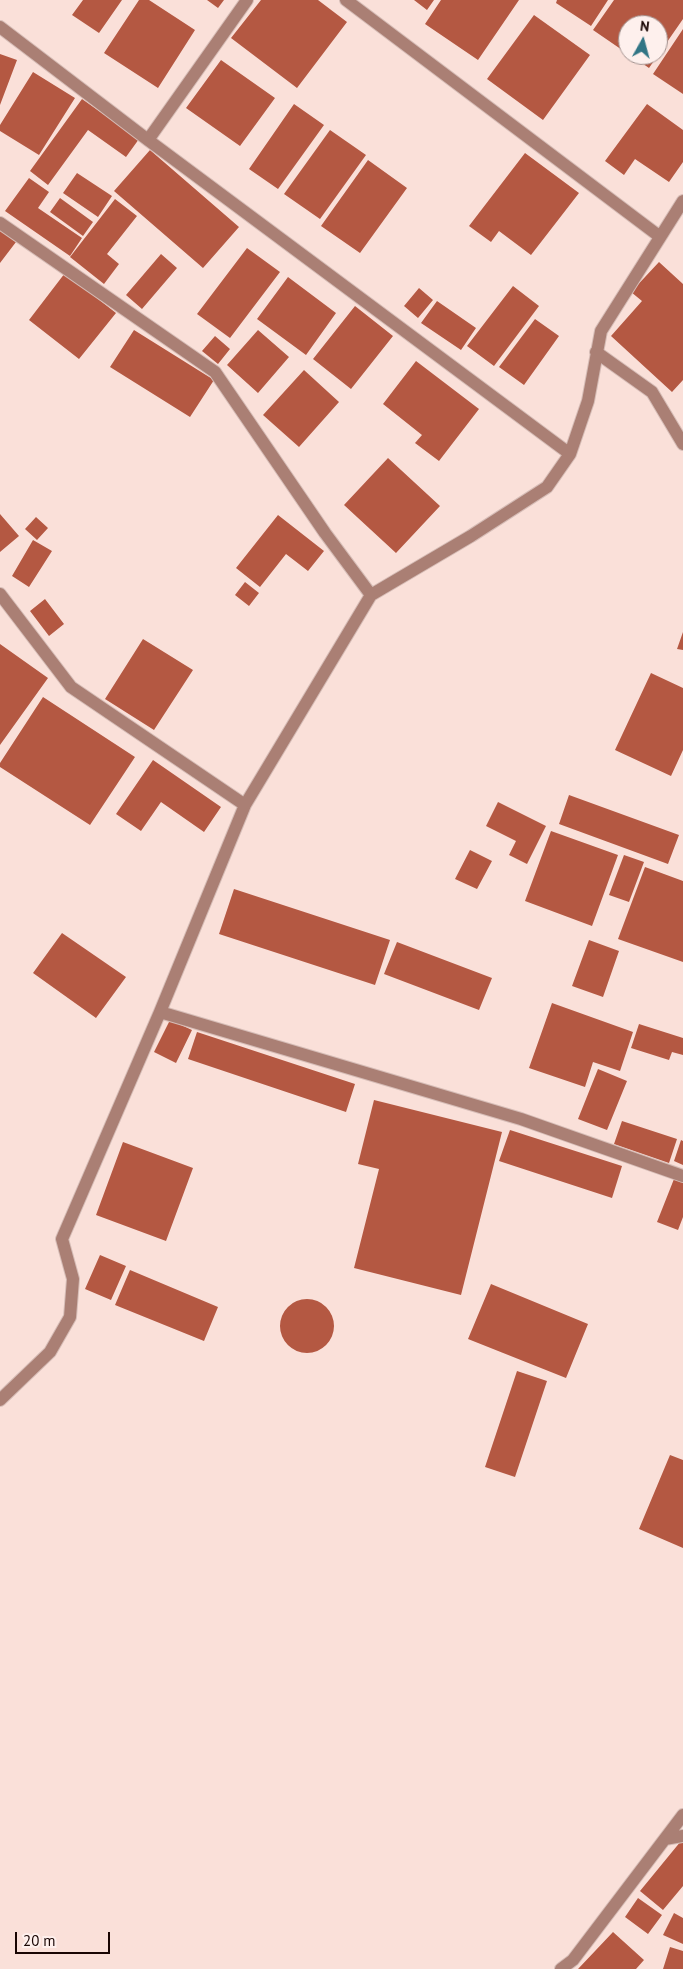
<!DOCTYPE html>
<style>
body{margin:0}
#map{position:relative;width:683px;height:1969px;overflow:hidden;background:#fae0d9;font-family:"PT Sans",sans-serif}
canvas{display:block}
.north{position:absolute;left:618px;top:15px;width:50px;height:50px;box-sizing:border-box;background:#fef0ed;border:1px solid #a2928f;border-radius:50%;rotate:7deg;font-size:14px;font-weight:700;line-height:20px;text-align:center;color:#190503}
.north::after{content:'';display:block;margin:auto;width:18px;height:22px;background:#317585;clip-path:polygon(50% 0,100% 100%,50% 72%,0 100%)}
.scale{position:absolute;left:15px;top:1932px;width:95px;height:22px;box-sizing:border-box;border:2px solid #190503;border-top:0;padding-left:6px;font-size:15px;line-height:18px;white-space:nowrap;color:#190503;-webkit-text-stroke:4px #fef0ed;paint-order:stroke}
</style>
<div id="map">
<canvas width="683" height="1969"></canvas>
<div class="north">N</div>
<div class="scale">20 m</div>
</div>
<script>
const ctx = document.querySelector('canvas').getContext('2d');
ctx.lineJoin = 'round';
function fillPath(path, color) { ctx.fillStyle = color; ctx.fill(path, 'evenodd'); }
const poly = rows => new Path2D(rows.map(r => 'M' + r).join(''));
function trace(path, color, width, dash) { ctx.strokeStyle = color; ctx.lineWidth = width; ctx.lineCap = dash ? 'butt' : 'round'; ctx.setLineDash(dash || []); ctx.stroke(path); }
const building = poly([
 [83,0,122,0,99,33,72,15],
 [139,0,149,0,195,30,158,88,104,53],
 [207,0,224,0,218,8],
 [261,0,318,0,347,22,297,88,231,38],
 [414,0,434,0,427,10],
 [441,0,519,0,478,60,425,24],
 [557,0,608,0,591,26,556,3],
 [614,0,683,0,683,19,649,68,630,55,658,55,658,25,628,25,628,54,593,30],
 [534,15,590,55,543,120,487,79],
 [683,29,683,94,653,74],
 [0,54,17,60,0,105],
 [221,60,275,98,240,146,186,108],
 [33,72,75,98,39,155,0,131,0,125],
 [82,99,139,139,126,157,88,130,48,185,30,171],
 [294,104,324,125,278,189,249,169],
 [647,104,683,130,683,162,669,182,635,159,624,175,605,161],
 [330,130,366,155,320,219,284,194],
 [150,150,239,227,203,268,114,191],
 [525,153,579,193,531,255,499,231,491,242,469,226],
 [368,160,407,188,360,253,321,226],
 [77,173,112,196,98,217,63,193],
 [29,178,49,192,38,208,82,238,70,256,5,211],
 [60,198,93,222,83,236,50,212],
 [115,199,137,216,107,254,119,264,104,284,70,257],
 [0,230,16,242,0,263],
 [247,248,280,272,230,338,197,314],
 [161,254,177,268,142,309,126,295],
 [659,262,683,284,683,380,672,392,611,336,642,301,631,292],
 [65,273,116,313,79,359,29,320],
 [288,277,336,313,306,355,257,319],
 [513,286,539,306,494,366,467,346],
 [419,288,433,300,418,318,404,306],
 [437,301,476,328,461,350,421,323],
 [355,306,393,336,351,389,313,359],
 [535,319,559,336,524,385,499,367],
 [134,330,214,380,190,417,110,367],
 [258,330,289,357,258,393,227,365],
 [215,336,230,349,218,364,202,351],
 [416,361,479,409,439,461,415,443,422,435,383,404],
 [304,370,339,402,299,447,263,415],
 [388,458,440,506,396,553,344,505],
 [0,514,19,536,0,552],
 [278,515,324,551,308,571,286,554,260,587,236,568],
 [36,517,48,528,37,540,25,529],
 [33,540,52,551,29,587,12,576],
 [245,582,259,593,249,606,235,595],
 [45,599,64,624,49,636,30,611],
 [683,632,683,650,677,649],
 [143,639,193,670,154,730,105,699],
 [0,644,48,678,0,745],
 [651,673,683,688,683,750,671,776,615,750],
 [43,697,135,757,90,825,0,767,0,763],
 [153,760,221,807,204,832,161,802,141,831,116,814],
 [569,795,679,835,668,864,559,824],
 [498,802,546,826,527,864,509,855,516,841,486,826],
 [551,831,618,855,592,926,525,901],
 [470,850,492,861,477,889,455,879],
 [624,855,644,862,629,902,609,895],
 [645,867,683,881,683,962,618,939],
 [234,889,390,940,375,985,219,934],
 [62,933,126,977,96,1018,33,973],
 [589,940,619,951,603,997,572,986],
 [397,942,492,978,479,1010,384,974],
 [552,1003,633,1032,620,1071,593,1062,585,1087,529,1068],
 [170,1020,192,1030,176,1063,154,1052],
 [639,1024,683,1038,683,1055,672,1052,669,1060,631,1048],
 [197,1032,355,1084,346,1112,188,1059],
 [598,1069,627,1081,607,1130,578,1119],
 [374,1100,502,1132,461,1295,354,1268,379,1169,358,1164],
 [622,1121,677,1139,669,1163,614,1144],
 [510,1130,622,1166,612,1198,499,1161],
 [681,1140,683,1141,683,1165,674,1161],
 [123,1142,193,1168,166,1241,96,1215],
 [674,1179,683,1182,683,1217,678,1230,657,1222],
 [100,1255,126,1266,111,1300,85,1289],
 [130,1270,218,1307,204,1341,115,1305],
 [491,1284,588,1324,566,1378,468,1339],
 '280 1326a27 27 0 1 1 54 0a27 27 0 1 1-54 0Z',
 [517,1371,547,1381,515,1477,485,1467],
 [670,1455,683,1460,683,1548,639,1529],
 [681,1841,683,1841,683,1886,663,1910,640,1891],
 [638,1898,662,1915,648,1934,625,1917],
 [674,1913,683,1918,683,1944,663,1935],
 [613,1932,644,1960,636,1969,578,1969],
 [670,1947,683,1951,683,1969,663,1969]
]);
const street = poly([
 [346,0,659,236],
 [0,27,148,140,570,454],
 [148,140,247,0],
 [0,223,215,372,325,533,371,595],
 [596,352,652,392,683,444],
 [0,594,71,687,245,805],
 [160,1012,521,1119,683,1176],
 [0,1400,50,1352,70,1317,73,1279,62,1239,160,1012,245,805,371,595,471,536,547,487,570,454,588,401,601,331,683,201],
 [665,1839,683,1836],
 [561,1969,573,1960,683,1815]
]);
fillPath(building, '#b45842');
trace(street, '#d6bdb7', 14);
trace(street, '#aa7f74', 12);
</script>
